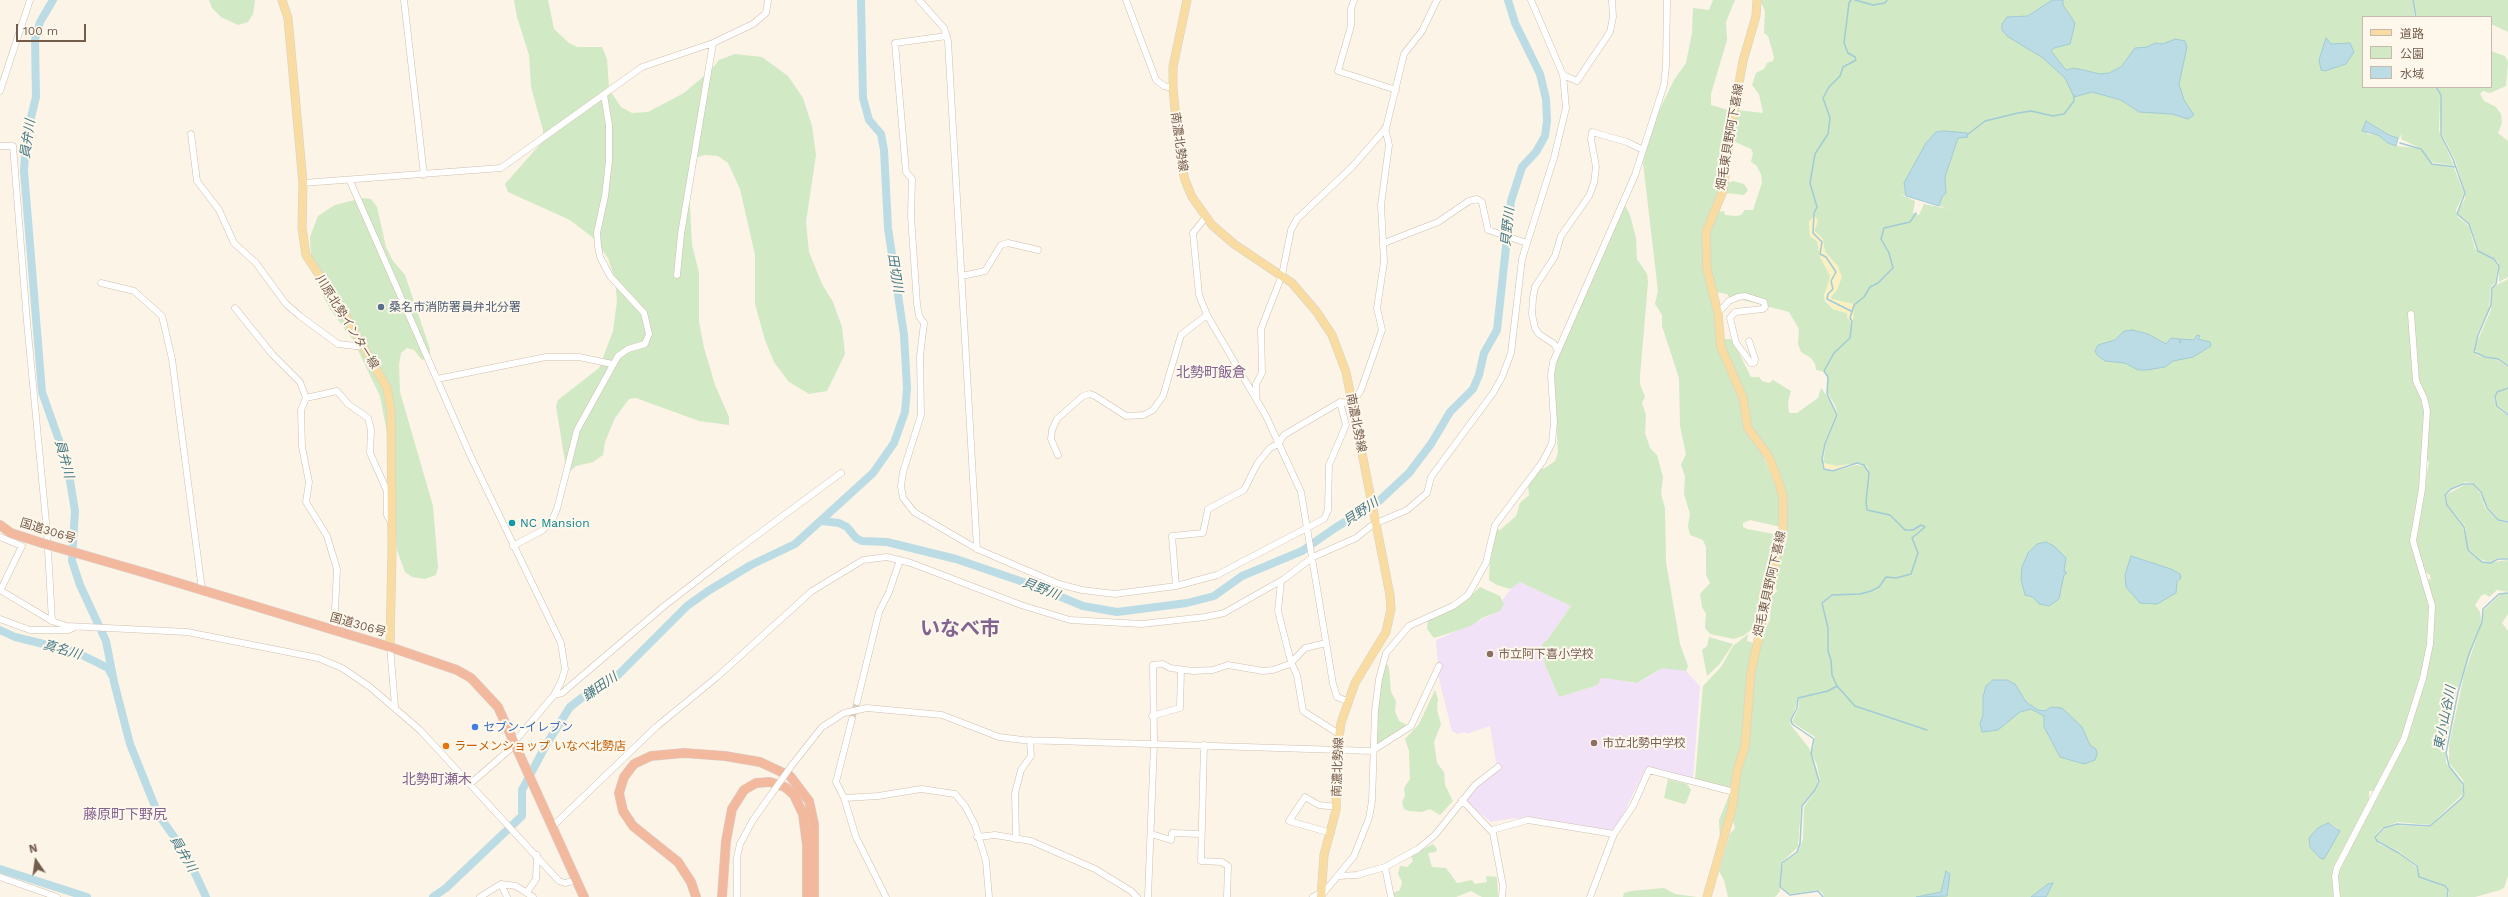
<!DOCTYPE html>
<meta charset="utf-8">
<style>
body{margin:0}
#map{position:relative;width:2508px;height:897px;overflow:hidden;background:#fcf4e6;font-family:"Work Sans","Noto Sans JP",sans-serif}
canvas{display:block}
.legend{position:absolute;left:2362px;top:16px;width:130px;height:72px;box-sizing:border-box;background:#fef8ec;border:1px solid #c7baac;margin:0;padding:5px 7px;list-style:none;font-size:12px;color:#745c4b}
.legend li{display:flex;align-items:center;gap:8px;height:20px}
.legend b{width:20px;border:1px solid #c7baac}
.north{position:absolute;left:16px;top:841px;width:40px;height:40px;-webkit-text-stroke:3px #fef8ec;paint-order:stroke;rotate:347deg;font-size:11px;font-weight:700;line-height:16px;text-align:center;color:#745c4b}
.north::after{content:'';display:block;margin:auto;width:14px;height:18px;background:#745c4b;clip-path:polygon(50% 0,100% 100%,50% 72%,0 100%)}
.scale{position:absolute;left:16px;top:24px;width:70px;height:18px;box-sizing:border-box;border:2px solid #745c4b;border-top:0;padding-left:5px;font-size:12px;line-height:14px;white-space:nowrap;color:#745c4b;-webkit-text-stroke:3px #fef8ec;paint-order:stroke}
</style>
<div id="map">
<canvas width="2508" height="897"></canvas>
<ul class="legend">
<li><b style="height:5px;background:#f8dca1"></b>道路</li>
<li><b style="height:11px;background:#d1e9c4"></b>公園</li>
<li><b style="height:11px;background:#bbdce5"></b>水域</li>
</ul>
<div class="north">N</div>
<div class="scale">100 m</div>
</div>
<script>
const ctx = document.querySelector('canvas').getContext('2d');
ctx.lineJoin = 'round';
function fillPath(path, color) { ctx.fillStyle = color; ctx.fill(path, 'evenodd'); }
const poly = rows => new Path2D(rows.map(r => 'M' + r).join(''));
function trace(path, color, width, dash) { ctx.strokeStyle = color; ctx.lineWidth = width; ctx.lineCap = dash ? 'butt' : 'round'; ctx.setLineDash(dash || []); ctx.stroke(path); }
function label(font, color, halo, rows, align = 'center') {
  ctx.font = font + ' "Work Sans","Noto Sans JP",sans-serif'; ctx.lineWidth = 4; ctx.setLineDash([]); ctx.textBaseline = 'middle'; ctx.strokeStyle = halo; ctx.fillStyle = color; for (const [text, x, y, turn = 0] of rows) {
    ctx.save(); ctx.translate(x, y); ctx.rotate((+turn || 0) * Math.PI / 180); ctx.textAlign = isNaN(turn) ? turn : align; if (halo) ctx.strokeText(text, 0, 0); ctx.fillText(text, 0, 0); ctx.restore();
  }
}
const education = poly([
 [1520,582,1571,606,1548,639,1542,644,1545,665,1559,697,1598,685,1601,678,1604,677,1633,683,1640,682,1662,668,1667,668,1686,671,1700,686,1693,778,1692,780,1646,768,1616,829,1612,832,1514,818,1491,822,1465,801,1465,798,1497,768,1490,726,1466,734,1465,732,1457,734,1452,731,1438,675,1441,668,1440,663,1438,664,1436,640,1500,611,1503,599,1515,584]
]);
const green = poly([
 [209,0,255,0,253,14,248,22,238,25,221,17,212,8],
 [514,0,548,0,554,29,569,43,577,47,602,47,607,59,609,89,621,107,632,113,648,112,684,93,711,70,719,60,735,54,762,57,788,76,803,98,812,126,816,155,806,222,809,252,822,284,833,302,842,327,845,354,827,391,809,394,789,382,774,362,765,340,755,304,755,255,740,189,728,163,718,156,705,155,692,159,689,186,692,245,699,273,699,322,704,348,715,385,729,417,729,425,699,421,636,398,629,399,615,418,605,442,603,455,593,462,576,466,567,474,556,406,558,400,599,368,613,331,617,301,615,280,608,258,592,237,570,220,508,192,505,184,543,141,543,130,531,87,529,55,517,17],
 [1713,0,1735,0,1726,22,1727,40,1711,94,1711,105,1728,110,1731,114,1721,190,1707,221,1707,282,1716,318,1718,350,1780,496,1781,527,1750,520,1743,523,1743,527,1747,529,1779,535,1759,624,1743,636,1734,639,1710,634,1705,628,1706,614,1702,607,1700,594,1710,583,1706,575,1706,547,1703,540,1690,535,1688,526,1690,514,1684,494,1685,476,1681,465,1686,454,1680,426,1679,378,1662,326,1662,315,1655,304,1658,291,1643,163,1653,123,1674,80,1686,63,1692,33,1693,8,1709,10],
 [1760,0,2412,0,2415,17,2363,17,2363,87,2435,87,2440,95,2439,131,2454,166,2432,162,2420,148,2401,139,2402,133,2399,139,2391,136,2366,121,2367,134,2378,135,2388,143,2396,146,2417,148,2423,152,2432,164,2454,168,2464,193,2456,210,2457,216,2469,226,2475,249,2494,260,2498,267,2495,283,2491,286,2489,309,2478,332,2473,352,2478,356,2497,360,2508,367,2508,387,2496,392,2494,400,2500,410,2508,416,2508,521,2499,520,2488,508,2483,501,2481,491,2472,483,2465,482,2451,488,2444,496,2447,506,2463,527,2468,551,2485,563,2508,560,2508,592,2497,590,2489,597,2485,594,2481,596,2475,605,2480,612,2481,622,2456,693,2445,747,2446,763,2460,781,2464,793,2430,825,2397,822,2381,829,2374,836,2379,844,2399,853,2416,867,2419,878,2445,887,2447,891,2446,897,2339,897,2337,873,2401,750,2433,640,2435,613,2428,579,2431,579,2430,575,2425,572,2415,540,2429,462,2427,460,2428,440,2411,542,2430,609,2430,626,2424,663,2402,738,2374,791,2369,791,2369,799,2333,868,2333,897,1824,897,1822,892,1818,890,1790,894,1781,887,1782,868,1784,862,1796,854,1800,848,1803,839,1804,807,1816,790,1820,780,1817,765,1811,752,1814,746,1815,737,1792,722,1799,707,1799,696,1790,724,1809,748,1818,779,1815,790,1801,806,1798,847,1781,863,1780,891,1775,897,1728,897,1724,880,1719,871,1730,834,1735,828,1733,821,1754,674,1761,637,1770,620,1771,597,1777,591,1774,583,1786,530,1787,513,1786,500,1750,424,1724,350,1724,339,1730,339,1733,341,1751,377,1759,377,1762,381,1769,383,1773,380,1791,391,1788,402,1789,413,1797,413,1818,398,1821,388,1834,406,1837,415,1825,444,1822,459,1822,465,1824,469,1833,472,1856,465,1864,466,1869,472,1867,466,1861,463,1836,466,1823,463,1826,444,1838,415,1835,405,1827,392,1828,377,1826,372,1816,370,1815,364,1811,358,1801,352,1798,344,1799,329,1789,312,1743,300,1732,301,1727,294,1716,292,1711,279,1709,236,1717,212,1724,211,1725,215,1736,216,1741,215,1745,210,1753,210,1762,183,1761,174,1756,165,1751,162,1753,153,1751,149,1733,141,1738,110,1763,113,1759,94,1752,85,1756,73,1764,69,1767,63,1773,61,1774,57,1768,36,1764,33,1765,11],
 [1944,131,1967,134,1968,136,1958,138,1945,177,1946,193,1942,197,1939,206,1949,209,1924,204,1919,215,1913,213,1915,201,1899,194,1906,196,1936,132],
 [1809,221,1817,223,1814,231,1822,238,1825,252,1839,268,1838,287,1831,297,1832,299,1853,305,1851,323,1847,313,1833,309,1825,301,1824,295,1830,281,1830,273,1820,257,1817,241,1810,236],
 [2325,824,2330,824,2338,828,2320,858,2309,845],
 [2413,0,2508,0,2508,32,2491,24,2491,17,2417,17],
 [2491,51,2505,56,2508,62,2506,86,2490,93,2483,91,2480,94,2484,101,2496,107,2501,114,2502,123,2498,133,2508,141,2508,277,2499,282,2499,263,2494,258,2479,251,2470,224,2458,215,2458,211,2465,199,2465,191,2455,160,2442,134,2440,107,2442,95,2437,87,2491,87],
 [1733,181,1744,184,1748,190,1744,195,1726,193,1728,183],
 [363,198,371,199,377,207,386,247,393,261,405,275,430,349,430,358,422,360,414,350,407,348,401,353,399,365,400,392,433,506,438,567,436,575,425,579,412,577,405,572,397,550,388,438,380,396,353,340,330,309,318,286,311,258,310,237,318,216,335,205],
 [1625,205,1630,215,1636,238,1637,259,1647,274,1648,282,1640,376,1640,384,1645,397,1642,403,1646,415,1645,433,1650,448,1657,455,1663,477,1661,494,1665,508,1666,562,1680,644,1688,666,1686,671,1662,668,1637,683,1604,678,1601,678,1598,685,1559,697,1545,665,1542,644,1548,639,1571,606,1520,582,1510,589,1497,585,1489,580,1490,560,1497,529,1500,530,1516,516,1520,503,1529,495,1528,486,1540,469,1545,468,1555,461,1558,453,1554,374,1558,356],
 [2508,279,2508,365,2498,359,2480,355,2474,349,2491,310,2493,287],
 [2508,388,2508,414,2498,405,2496,397,2497,393],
 [2464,485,2473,485,2480,493,2485,508,2498,521,2508,523,2508,558,2497,558,2489,562,2482,560,2468,549,2465,526,2448,505,2446,495],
 [1480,587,1500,596,1504,604,1500,611,1482,618,1471,626,1434,638,1427,629,1428,620,1464,602],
 [2501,594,2508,594,2508,614,2502,623,2508,631,2508,876,2504,888,2500,890,2475,897,2448,897,2449,892,2447,887,2419,877,2417,865,2400,852,2377,840,2376,836,2385,829,2396,825,2430,827,2465,794,2463,780,2449,763,2449,745,2464,675,2482,622,2484,610],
 [1748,634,1747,641,1754,643,1742,746,1733,788,1729,789,1695,779,1703,686,1721,667,1733,646],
 [1709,637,1733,644,1719,665,1707,676,1702,650,1707,646],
 [1386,661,1389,668,1391,692,1396,701,1395,711,1399,721,1406,724,1402,730,1376,747,1375,734,1379,691],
 [1435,690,1438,699,1437,710,1441,724,1434,742,1437,763,1444,772,1445,785,1453,801,1440,815,1430,809,1422,812,1409,811,1404,809,1402,802,1405,796,1404,788,1410,779,1409,751,1405,739,1419,724],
 [1668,779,1687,784,1691,790,1686,803,1684,804,1664,798],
 [1730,793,1732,796,1720,840,1719,820],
 [1433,844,1437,849,1436,852,1428,853,1432,867,1446,868,1457,883,1472,880,1475,884,1487,882,1486,876,1497,877,1498,897,1482,897,1471,891,1456,897,1395,897,1393,893,1400,890,1402,882,1398,874,1400,866,1407,867,1413,861,1411,856],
 [1664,888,1675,894,1697,897,1623,897,1624,893,1631,891]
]);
const sand = poly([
 [1815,216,1818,221,1814,231,1823,239,1825,252,1837,265,1842,277,1837,290,1831,297,1832,299,1854,304,1853,324,1847,318,1847,313,1833,309,1824,297,1830,276,1820,257,1817,241,1810,236,1809,221],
 [1823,463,1836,466,1849,464,1835,470,1827,470]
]);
const water = poly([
 [2052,0,2063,0,2063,5,2075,23,2070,44,2054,48,2051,51,2066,70,2074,68,2100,74,2109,73,2121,67,2135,48,2147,47,2155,43,2163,44,2175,39,2185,41,2187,47,2179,84,2184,100,2194,115,2188,119,2172,114,2139,112,2121,100,2092,92,2074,97,2065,78,2043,58,2007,36,2002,30,2002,24,2007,17,2028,16,2052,0],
 [2326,38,2331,44,2350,43,2354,52,2346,64,2325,71,2321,70,2319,60,2326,38],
 [2366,121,2389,135,2398,138,2396,146,2388,143,2378,135,2362,131,2366,121],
 [1944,131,1967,133,1968,137,1958,138,1945,177,1946,193,1942,197,1939,206,1906,196,1904,183,1926,143,1936,132,1944,131],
 [2132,330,2148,334,2166,344,2171,338,2180,339,2180,343,2181,339,2194,340,2197,335,2200,336,2198,339,2210,342,2211,346,2193,357,2173,361,2165,367,2147,370,2138,370,2125,363,2105,361,2097,355,2095,351,2098,345,2115,340,2124,331,2132,330],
 [2046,542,2054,546,2066,558,2064,571,2067,573,2064,575,2059,599,2049,606,2039,604,2033,597,2025,595,2021,579,2022,567,2028,553,2037,544,2046,542],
 [2131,556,2171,569,2180,574,2181,578,2177,582,2176,593,2157,604,2140,603,2126,587,2125,575,2131,556],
 [1993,680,2007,680,2015,684,2026,702,2038,710,2045,711,2051,707,2062,708,2082,727,2090,745,2096,749,2097,754,2095,760,2084,764,2060,757,2044,727,2044,716,2031,709,2020,712,1998,730,1982,732,1980,724,1983,715,1983,697,1986,686,1993,680],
 [2328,823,2340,831,2324,859,2320,858,2310,847,2309,838,2318,828,2328,823],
 [1946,871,1950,874,1947,896,1916,897,1941,892,1946,871],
 [2053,883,2046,897,2031,897,2048,884,2053,883]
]);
const stream = poly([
 [1855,0,1873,5,1885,3,1887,0],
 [2413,0,2416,17],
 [2436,87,2441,95,2441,135,2453,159,2465,193,2457,214,2469,224,2478,251,2494,259,2499,266,2496,284,2492,288,2491,305,2478,335,2474,352,2485,357,2498,359,2508,366],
 [1967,135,1985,121,2018,113,2031,111,2053,116,2064,114,2074,101,2074,95],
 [2400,143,2421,149,2432,164,2455,167],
 [1851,311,1827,299,1828,294,1833,289,1831,281,1836,272,1826,257,1820,254,1822,242,1813,233,1814,213,1817,207,1810,183,1815,154,1828,134,1830,118,1823,98,1829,87,1840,76,1843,67,1856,60,1855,57,1848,53,1844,43,1849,3,1851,0],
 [2508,388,2497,392,2495,397,2497,406,2508,415],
 [2508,522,2498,520,2487,508,2481,492,2473,484,2463,484,2451,489,2445,495,2447,505,2464,527,2468,550,2482,562,2490,563,2498,559,2508,559],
 [1837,686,1855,706,1927,730],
 [1823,897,1818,891,1790,895,1780,887,1782,863,1797,852,1800,844,1802,806,1815,790,1819,781,1811,753,1814,739,1792,724,1791,720,1797,708,1798,698,1828,691,1837,686,1832,675,1831,660,1828,651,1828,628,1822,603,1832,595,1860,594,1871,591,1879,587,1886,577,1896,578,1911,574,1918,553,1912,538,1925,527,1921,525,1913,530,1905,530,1890,515,1867,510,1866,502,1869,473,1864,465,1857,463,1833,471,1824,469,1822,459,1825,444,1837,415,1827,394,1828,377,1824,371,1834,353,1850,338,1852,321,1850,318,1854,305,1864,297,1870,287,1878,283,1893,268,1889,253,1881,239,1884,228,1910,222,1916,213],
 [2447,897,2448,890,2445,886,2419,877,2417,866,2399,853,2377,841,2375,837,2384,828,2397,824,2430,826,2462,798,2464,794,2463,784,2449,766,2446,753,2458,692,2469,654,2482,622,2483,609,2499,594,2508,593]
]);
const river = poly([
 [53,0,40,22,35,40,36,97,26,138,24,171,42,392,67,463,75,511,72,561,80,585,106,641,114,682,130,744,158,814,186,854,206,897],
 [822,521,839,523,847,527,856,538,862,541,887,542,956,559,1032,585,1083,606,1117,612,1187,603,1214,596,1242,576,1302,551,1335,528,1379,501,1409,473,1431,444,1450,412,1473,389,1479,375,1484,353,1497,330,1511,201,1522,167,1536,152,1545,136,1547,121,1546,99,1540,74,1515,23,1508,0],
 [0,630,15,637,76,652,108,668,111,674],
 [0,869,87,897],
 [433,897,446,888,522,816,522,790,546,745,570,707,588,693,616,677,687,606,708,591,751,565,795,544,873,473,894,443,905,412,907,388,904,335,888,228,884,150,881,134,869,120,863,98,861,0]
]);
const minorTunnel = poly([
 [852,719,857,702]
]);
const minor = poly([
 [404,0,424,175],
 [919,0,944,28,948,41,977,549],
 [1126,0,1156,80,1164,86,1173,88],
 [1354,0,1351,9,1351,26,1338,71,1396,90],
 [947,36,895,43,906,172,912,179,911,216,917,304,919,316,924,323,920,356,921,415,903,472,901,486,903,498,914,512,977,549,1059,584,1082,590,1115,594,1176,586,1217,575,1324,519,1328,510,1329,465,1346,425,1340,402],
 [1563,75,1577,81,1610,32,1613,17,1612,0],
 [0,91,30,0],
 [191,134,197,181,219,210,234,243,256,263,286,304,300,316,338,344,364,347],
 [0,146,13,146,27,322,47,532,52,621],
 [350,181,471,457,561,643,565,669,561,682,554,695,515,741],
 [303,183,501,168,642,67,713,43,753,24,766,13,768,0],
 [1205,218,1193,233,1199,295,1207,315,1266,416,1301,492,1333,684,1337,697,1347,701],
 [1384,243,1438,222,1469,201,1477,199,1482,202,1488,230,1527,243],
 [677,275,681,234,713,43],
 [962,276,985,271,1001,245,1008,243,1038,250],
 [101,283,134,291,162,316,172,359,202,590],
 [235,308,272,354,300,382,306,398],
 [1718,313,1729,301,1738,297,1745,296,1764,302,1765,307,1763,309,1735,312,1730,318,1736,343,1751,363,1754,363,1755,359,1749,341],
 [1557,349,1554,344,1539,334,1535,328,1532,314,1533,298,1535,287,1555,256,1561,236,1589,196,1594,183,1596,167,1591,139,1592,132,1627,142,1643,150],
 [437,379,546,357,579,357,612,364],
 [1256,398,1256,384,1262,373,1261,329,1282,275,1291,230,1297,219,1352,167,1386,128,1404,54,1422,31,1437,0],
 [1058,455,1051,439,1052,430,1057,419,1083,396,1090,394,1095,396,1126,416,1144,415,1153,410,1163,396,1181,335,1207,315],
 [1379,522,1407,510,1427,493,1431,477,1493,393,1502,377,1511,353,1522,259,1554,158,1566,108,1563,75,1531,0],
 [0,537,22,546,0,591],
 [513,546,543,530,552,520,557,509,577,430,618,356,628,349,645,344,649,334,644,313,610,276,600,257,598,246,597,233,605,196,609,161,609,125,604,95],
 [1281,581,1278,611,1291,662,1297,675,1303,711,1339,734],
 [1176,586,1172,536,1203,533,1208,509,1244,490,1257,464,1270,448,1278,444,1284,435,1340,402,1352,403,1361,390,1382,330,1377,308,1384,262,1381,205,1389,145,1385,128],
 [0,590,52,621,67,626,187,632,318,658,342,668,370,687,420,730,559,881,565,883,577,880],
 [0,619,30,630,68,630,73,628],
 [334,630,337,569,327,536,306,502,309,482,302,447,301,410,306,398,337,391,348,404,368,418,371,430,370,453,387,491,387,515,391,522],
 [390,647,395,706],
 [554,695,562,693,663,607,726,558,841,473],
 [857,702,879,612,889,592,900,560],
 [1152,716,1180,708,1181,670],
 [852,719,836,782,844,798,856,837,886,897],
 [1204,745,1201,861,1222,862,1228,866,1227,897],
 [792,765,822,727,844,713,867,708,942,715,999,737,1023,740,1372,751,1411,726,1439,666],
 [470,784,516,744],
 [844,798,878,796,921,789,955,794,965,806,975,825,986,861,989,897],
 [1462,800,1493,833,1503,886,1502,897],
 [553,826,656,727,717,677,812,591,863,560,887,557,911,563,1021,605,1070,620,1142,624,1205,617,1224,613,1284,579,1313,557,1356,538,1371,526],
 [1492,830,1528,820,1614,834],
 [1331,833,1289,821,1305,797,1319,805,1337,807],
 [1151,834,1171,840,1172,833,1201,834],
 [977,837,995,835,1031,841,1095,869,1131,891,1137,897],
 [1016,839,1015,793,1021,770,1031,756,1030,740],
 [1385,867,1391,897],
 [1339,876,1357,875,1385,867,1418,849,1435,835,1475,785,1498,767],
 [0,877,57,897],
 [501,884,507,897],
 [527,892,536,879,537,855],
 [1321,896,1354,856,1369,818,1372,801,1375,711,1379,679,1386,653,1409,626,1453,606,1468,595,1486,563,1495,525,1543,461,1552,443,1554,422,1551,375,1553,362,1635,175,1664,85,1666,66,1667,0],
 [480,897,501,884,516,886,533,897],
 [737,897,737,857,740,844,753,820,775,789],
 [1148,897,1154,744,1153,665,1163,664,1170,668,1193,671,1213,670,1228,665,1263,671,1273,670,1290,664,1305,648,1326,643],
 [1313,897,1321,893],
 [1590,897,1614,834,1633,806,1649,770,1734,792],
 [2337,897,2335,876,2337,868,2404,739,2423,678,2430,644,2432,606,2413,541,2422,489,2427,411,2424,398,2416,381,2411,314]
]);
const major = poly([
 [282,0,288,18,303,183,302,228,306,255,347,318,387,388,391,411,392,549,390,647],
 [1187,0,1173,67,1173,88,1179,153,1185,180,1192,197,1212,225,1234,244,1292,283,1316,311,1332,335,1346,372,1390,595,1391,609,1386,632,1355,683,1341,723,1337,750,1336,810,1324,855,1321,897],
 [1707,897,1732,809,1737,771,1745,746,1751,672,1783,529,1783,498,1780,486,1769,457,1748,428,1743,398,1721,347,1718,313,1707,269,1706,232,1723,191,1733,116,1743,61,1756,16,1757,0]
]);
const highway = poly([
 [0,525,11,533,42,543],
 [149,574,390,647,457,670,471,678,498,707,584,897],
 [696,897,691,882,678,862,633,826,623,811,619,793,624,777,634,764,651,756,684,753,725,756,760,762,790,776,809,801,814,824,814,897],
 [722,897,726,841,732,809,744,790,756,783,770,782,785,787,794,795,803,814,807,845,807,897]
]);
const minorBridge = poly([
 [775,789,792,765]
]);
const highwayBridge = poly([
 [42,543,149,574]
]);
const markers = [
 [381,307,4,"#5c6f8a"],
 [512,523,4,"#0f9aa8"],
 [1490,654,4,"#8d6e63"],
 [475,727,4,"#3f7fe0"],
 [1594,743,4,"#8d6e63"],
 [446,746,4,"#e8710a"]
];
const streetNames = [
 ["畑毛東貝野阿下喜線",1730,137,-80],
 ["南濃北勢線",1179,142,82],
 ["川原北勢インター線",347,322,58],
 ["南濃北勢線",1356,423,79],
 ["国道306号",48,531,17],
 ["畑毛東貝野阿下喜線",1770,584,-77],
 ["国道306号",358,625,16],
 ["南濃北勢線",1338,767,-88]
];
const serviceNames = [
 ["桑名市消防署員弁北分署",389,307]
];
const cultureNames = [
 ["NC Mansion",520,523]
];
const educationNames = [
 ["市立阿下喜小学校",1498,654],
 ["市立北勢中学校",1602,743]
];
const shopNames = [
 ["セブン-イレブン",483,727]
];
const foodNames = [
 ["ラーメンショップ いなべ北勢店",454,746]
];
const waterNames = [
 ["員弁川",28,139,-82],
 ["貝野川",1508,227,-84],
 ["田切川",895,273,81],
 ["員弁川",64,459,75],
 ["貝野川",1361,512,-34],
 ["貝野川",1041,589,21],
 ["真名川",62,650,16],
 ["鎌田川",600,687,-35],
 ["東小山谷川",2445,718,-79],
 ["員弁川",183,854,60]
];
const quarterNames = [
 ["北勢町飯倉",1211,373],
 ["北勢町瀬木",437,780],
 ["藤原町下野尻",125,815]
];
const townNames = [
 ["いなべ市",960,629]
];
fillPath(education, '#f1e2f8');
fillPath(green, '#d1e9c4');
fillPath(sand, '#faf0c2');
fillPath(water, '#bbdce5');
trace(water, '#a1cbd6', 1);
trace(stream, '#a1cbd6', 1.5);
trace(river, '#bbdce5', 8);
trace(minorTunnel, '#dacebf', 6, [6, 3]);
trace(minor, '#cfbfaf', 7);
trace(major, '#d8d1cd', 9);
trace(highway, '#d8d1cd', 10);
trace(minor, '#fff', 6);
trace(major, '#f8dca1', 8);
trace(highway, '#f3b99f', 9);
trace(minorBridge, '#cfbfaf', 7, []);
trace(highwayBridge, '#d8d1cd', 10, []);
trace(minorBridge, '#fff', 6);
trace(highwayBridge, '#f3b99f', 9);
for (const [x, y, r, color] of markers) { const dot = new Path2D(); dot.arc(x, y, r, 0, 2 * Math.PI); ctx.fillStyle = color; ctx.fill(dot); trace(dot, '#fef8ec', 1.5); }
label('12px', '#745c4b', '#fef8ec', streetNames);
label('12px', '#4e5e75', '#fef8ec', serviceNames, 'left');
label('12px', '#0d838f', '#fef8ec', cultureNames, 'left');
label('12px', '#785e54', '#fef8ec', educationNames, 'left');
label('12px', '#366cbe', '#fef8ec', shopNames, 'left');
label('12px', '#c56008', '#fef8ec', foodNames, 'left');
label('italic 13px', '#467986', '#fef8ec', waterNames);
label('14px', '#836390', '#fef8ec', quarterNames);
label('bold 20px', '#836390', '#fef8ec', townNames);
</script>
